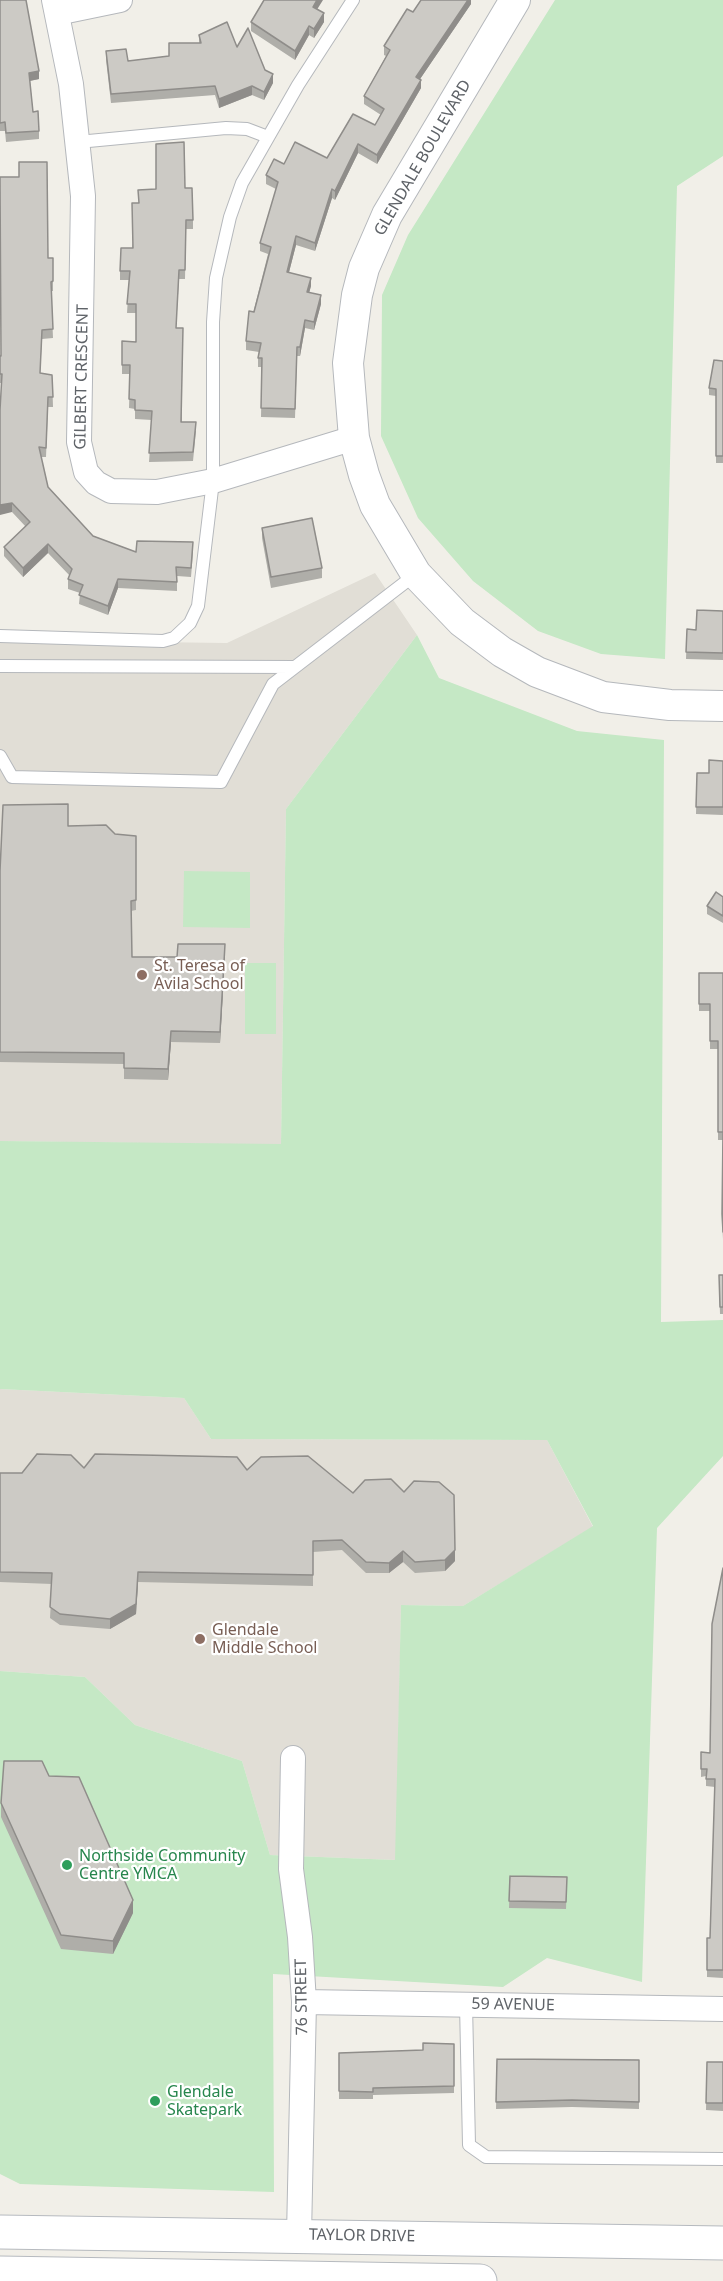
<!DOCTYPE html>
<style>
body{margin:0}
canvas{display:block;background:#f1efe8}
</style>
<canvas width="723" height="2281"></canvas>
<script>
const ctx = document.querySelector('canvas').getContext('2d');
ctx.lineJoin = 'round';
function fillPath(path, color) { ctx.fillStyle = color; ctx.fill(path, 'evenodd'); }
const poly = rows => new Path2D(rows.map(r => 'M' + r).join(''));
function trace(path, color, width, dash) { ctx.strokeStyle = color; ctx.lineWidth = width; ctx.lineCap = dash ? 'butt' : 'round'; ctx.setLineDash(dash || []); ctx.stroke(path); }
function label(font, color, halo, rows, align = 'center') {
  ctx.font = font + ' "Noto Sans",sans-serif'; ctx.lineWidth = 4.5; ctx.setLineDash([]); ctx.textBaseline = 'middle'; ctx.strokeStyle = halo; ctx.fillStyle = color; for (const [text, x, y, turn = 0] of rows) {
    ctx.save(); ctx.translate(x, y); ctx.rotate((+turn || 0) * Math.PI / 180); ctx.textAlign = isNaN(turn) ? turn : align; if (halo) ctx.strokeText(text, 0, 0); ctx.fillText(text, 0, 0); ctx.restore();
  }
}
const education = poly([
 [375,573,417,635,286,809,281,1145,0,1141,0,640,227,643],
 [0,1389,184,1398,211,1439,547,1440,593,1527,463,1606,401,1605,396,1860,270,1855,242,1761,135,1725,85,1677,0,1671]
]);
const green = poly([
 [555,0,723,0,723,156,677,186,665,659,601,654,538,631,473,581,418,518,381,436,382,295,408,235],
 [417,635,439,678,577,731,664,740,661,1322,723,1320,723,1456,657,1528,642,1982,547,1958,503,1987,273,1974,274,2192,20,2184,0,2174,0,1671,85,1677,135,1725,242,1761,270,1855,395,1860,401,1605,463,1606,593,1526,547,1440,211,1439,184,1398,0,1389,0,1141,281,1144,286,809],
 [184,871,250,872,250,928,183,927],
 [245,963,276,963,276,1034,245,1034]
]);
const service = poly([
 [78,142,226,128,247,129,268,137],
 [0,636,163,641,174,638,190,623,198,606,213,481,213,322,216,278,230,217,242,183,298,85,353,0],
 [0,666,295,667],
 [0,756,12,777,221,782,273,684,416,574],
 [466,2004,469,2145,486,2157,723,2159]
]);
const minor = poly([
 [54,0,71,84,83,196,79,442,86,472,96,483,111,491,157,492,213,481,354,438],
 [57,13,120,0],
 [293,1758,291,1869,300,1937,304,2002,299,2235],
 [304,2002,723,2009]
]);
const tertiary = poly([
 [515,0,387,215,364,268,357,295,348,363,354,438,364,475,375,505,416,574,462,622,502,652,537,672,603,697,670,705,723,706]
]);
const secondary = poly([
 [0,2232,723,2243],
 [0,2273,480,2281]
]);
const wall = poly([
 [0,0,39,79,30,81,33,112,39,131,39,139,6,142,5,131,0,131],
 [471,0,471,4,420,79,421,88,377,164,358,153,335,200,332,198,315,251,296,245,289,272,311,286,309,292,321,304,314,330,305,328,300,356,297,356,295,418,261,417,262,367,258,367,258,358,259,352,246,350,246,341,268,254,260,251,260,243,276,189,266,184,266,175,284,164,327,158,375,125,381,115,364,104,364,96,386,56,384,55,384,46,413,12],
 [317,9,324,22,314,38,309,35,295,60,251,31,251,22],
 [199,35,237,47,265,70,273,83,264,100,252,95,219,108,215,95,111,103,106,60,106,51,128,61,169,56,199,43],
 [185,188,193,220,193,229,186,229,185,279,179,279,176,328,182,422,196,431,193,461,149,462,152,420,135,419,135,409,129,408,130,374,122,374,122,341,136,342,136,313,127,313,129,280,120,280,120,271,132,248,139,203],
 [48,258,53,258,53,291,51,291,53,338,42,339,40,373,52,375,53,407,48,407,46,457,41,457,48,487,93,536,136,552,193,552,191,577,177,576,177,591,118,588,108,615,79,604,80,593,68,589,68,579,70,576,48,553,23,577,4,556,4,547,26,527,12,512,2,383,0,383,0,356],
 [723,361,723,463,716,463,716,396,709,395,709,388],
 [262,528,322,568,322,578,271,588,262,538],
 [723,611,723,660,686,659,687,629,696,630],
 [723,761,723,815,696,814,697,773,709,773],
 [68,826,115,834,136,836,136,910,131,911,132,957,177,957,225,955,220,1043,171,1042,168,1080,124,1079,124,1064,0,1062,0,871],
 [723,897,723,923,707,914,707,906],
 [699,973,723,973,723,1239,722,1221,723,1140,718,1140,718,1049,710,1049,710,1011,699,1011],
 [723,1275,723,1314,720,1314,719,1282],
 [84,1468,247,1470,353,1493,455,1561,445,1571,415,1573,403,1562,389,1573,366,1573,342,1550,313,1552,313,1586,138,1582,136,1614,110,1629,60,1625,50,1618,52,1584,0,1582,0,1473,22,1473],
 [723,1568,723,1978,707,1977,707,1938,710,1938,715,1787,706,1786,706,1776,701,1777,701,1769,710,1753],
 [1,1803,133,1913,113,1954,61,1949,1,1817],
 [510,1876,567,1877,566,1909,509,1908],
 [454,2044,454,2093,373,2095,373,2099,339,2099,339,2053,423,2050],
 [497,2059,639,2060,639,2109,572,2107,496,2109],
 [707,2062,723,2062,723,2111,706,2110]
]);
const shadedWall = poly([
 [317,0,323,0,313,16,313,7],
 [468,0,471,0,471,4,416,85,416,77],
 [324,13,324,22,314,38,314,29],
 [309,26,309,35,295,60,295,51],
 [39,71,39,79,29,81,29,73],
 [273,74,273,83,264,100,264,92],
 [421,80,421,88,377,164,377,155],
 [252,86,252,95,219,108,219,99],
 [358,144,358,153,335,200,335,191],
 [332,189,332,198,315,251,315,243],
 [296,236,296,245,287,280,287,272],
 [311,278,311,286,307,301,307,292],
 [321,295,321,304,314,330,314,322],
 [305,320,305,328,300,356,300,347],
 [12,503,12,512,0,515,0,505],
 [48,544,48,553,23,577,23,568],
 [118,579,118,588,108,615,108,606],
 [225,944,225,955,220,1043,220,1032],
 [171,1031,171,1042,168,1080,168,1069],
 [455,1550,455,1561,445,1571,445,1560],
 [403,1551,403,1562,389,1573,389,1563],
 [138,1582,136,1614,110,1629,110,1619],
 [133,1900,133,1913,113,1954,113,1941]
]);
const building = poly([
 [0,0,26,0,39,71,29,73,33,112,38,111,39,131,6,133,5,122,0,123,0,0],
 [264,0,317,0,313,7,324,13,314,29,309,26,295,51,251,22,264,0],
 [421,0,468,0,416,77,421,80,377,155,358,144,335,191,332,189,315,243,296,236,287,272,311,278,307,292,321,295,314,322,305,320,300,347,297,347,295,409,261,408,262,358,258,358,261,343,246,341,249,311,254,312,271,247,260,243,278,182,266,175,274,159,284,164,295,142,327,158,353,114,375,125,384,109,364,96,390,50,384,46,407,9,413,12,421,0],
 [227,22,237,47,248,28,265,70,273,74,264,92,252,86,219,99,215,86,111,94,106,51,126,49,128,61,169,56,169,43,201,43,199,35,227,22],
 [184,142,185,188,192,188,193,220,186,220,185,270,179,270,176,328,183,328,181,422,196,422,193,452,149,453,152,411,135,410,135,400,129,399,130,365,122,365,122,341,136,342,136,304,127,304,130,271,120,271,121,248,133,248,132,203,139,203,138,190,156,189,156,144,184,142],
 [19,162,47,162,48,258,53,258,53,281,51,282,53,329,42,330,40,373,52,375,53,397,48,397,46,448,39,447,48,487,93,536,136,552,137,541,193,542,191,568,176,567,177,582,118,579,108,606,79,595,83,585,68,579,72,569,48,544,23,568,4,547,30,522,12,503,0,505,0,410,2,374,0,374,0,356,1,356,0,177,19,177,19,162],
 [714,360,723,361,723,456,716,456,716,389,709,388,714,360],
 [312,518,322,568,271,577,262,528,312,518],
 [697,610,723,611,723,653,686,652,687,629,696,630,697,610],
 [709,760,723,761,723,807,696,807,697,773,709,773,709,760],
 [68,804,68,826,106,825,115,834,136,836,136,900,131,901,132,957,177,957,178,944,225,944,220,1032,171,1031,168,1069,124,1068,124,1053,0,1052,0,871,3,805,68,804],
 [716,892,723,897,723,916,707,906,716,892],
 [699,973,723,973,723,1232,722,1214,723,1132,718,1132,718,1041,710,1041,710,1004,699,1004,699,973],
 [719,1275,723,1275,723,1307,720,1307,719,1275],
 [37,1454,71,1455,84,1468,95,1454,237,1457,247,1470,261,1457,308,1456,353,1493,365,1480,391,1479,404,1492,414,1481,439,1482,454,1495,455,1550,445,1560,415,1562,403,1551,389,1563,366,1562,342,1540,313,1541,313,1575,138,1572,136,1604,110,1619,60,1614,50,1607,52,1573,0,1572,0,1473,22,1473,37,1454],
 [723,1568,723,1970,707,1970,707,1938,710,1938,715,1779,706,1779,707,1769,701,1769,701,1752,710,1753,712,1624,723,1568],
 [4,1761,42,1761,49,1776,79,1777,133,1900,113,1941,61,1935,1,1803,4,1761],
 [510,1876,567,1877,566,1902,509,1901,510,1876],
 [423,2043,454,2044,454,2086,373,2088,373,2092,339,2091,339,2053,423,2050,423,2043],
 [497,2059,639,2060,639,2102,572,2100,496,2102,497,2059],
 [707,2062,723,2062,723,2103,706,2103,707,2062]
]);
const markers = [
 [142,975,6,"#8d6e63"],
 [200,1639,6,"#8d6e63"],
 [67,1865,6,"#2e9e5b"],
 [155,2101,6,"#2e9e5b"]
];
const streetNames = [
 ["GLENDALE BOULEVARD",423,158,-60],
 ["GILBERT CRESCENT",82,377,-89],
 ["76 STREET",302,1997,-91],
 ["59 AVENUE",513,2005,1],
 ["TAYLOR DRIVE",362,2236,1]
];
const educationNames = [
 ["St. Teresa of",154,966],
 ["Avila School",154,984],
 ["Glendale",212,1630],
 ["Middle School",212,1648]
];
const leisureNames = [
 ["Northside Community",79,1856],
 ["Centre YMCA",79,1874],
 ["Glendale",167,2092],
 ["Skatepark",167,2110]
];
fillPath(education, '#e1ded6');
fillPath(green, '#c5e8c5');
trace(service, '#b5b8bc', 14);
trace(minor, '#b5b8bc', 26);
trace(tertiary, '#b5b8bc', 32);
trace(secondary, '#b6babf', 35);
trace(service, '#fff', 12);
trace(minor, '#fff', 24);
trace(tertiary, '#fff', 30);
trace(secondary, '#fff', 33);
fillPath(wall, '#afaea9');
fillPath(shadedWall, '#8f8d8a');
fillPath(building, '#cccac5');
trace(building, '#8f8d8a', 1.5);
for (const [x, y, r, color] of markers) { const dot = new Path2D(); dot.arc(x, y, r, 0, 2 * Math.PI); ctx.fillStyle = color; ctx.fill(dot); trace(dot, '#fff', 2); }
label('16px', '#5f6368', '#fff', streetNames);
label('16px', '#785e54', '#fff', educationNames, 'left');
label('16px', '#27864d', '#fff', leisureNames, 'left');
</script>
